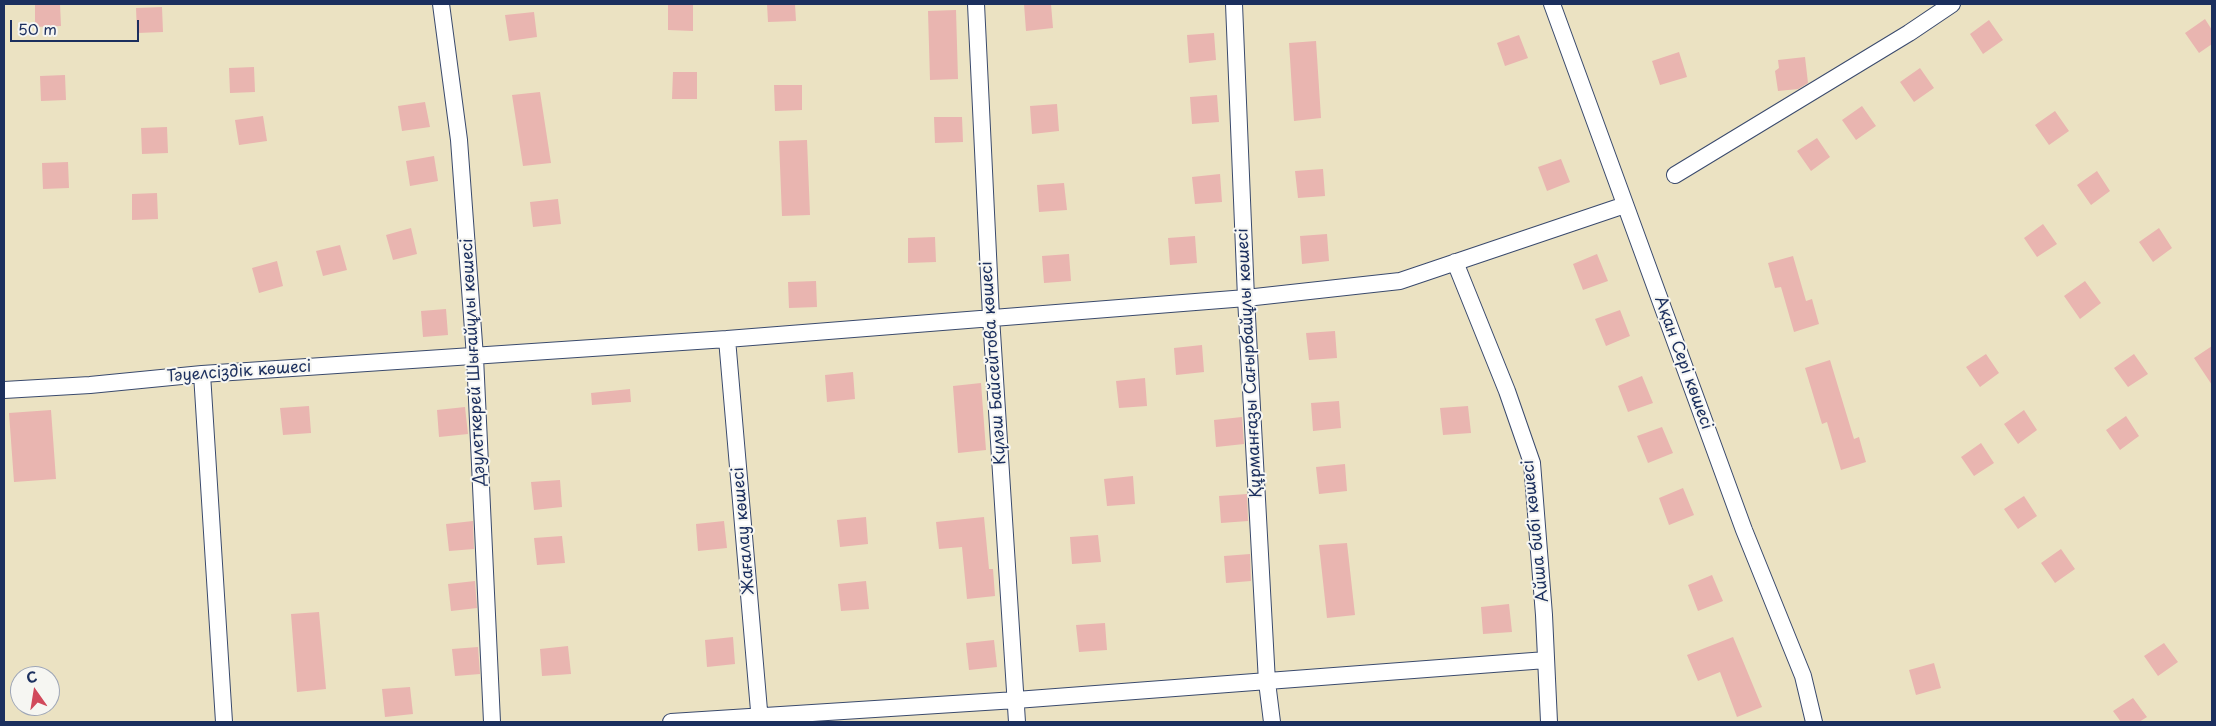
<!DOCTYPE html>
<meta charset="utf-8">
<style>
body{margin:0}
#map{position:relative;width:2216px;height:726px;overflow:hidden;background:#ebe2c2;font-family:"Playpen Sans",sans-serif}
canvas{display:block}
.frame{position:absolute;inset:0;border:5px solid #1b2f5e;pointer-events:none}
.north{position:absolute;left:10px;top:666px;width:50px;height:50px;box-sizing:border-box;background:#f6f6f2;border:1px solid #9ea6b7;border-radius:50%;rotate:347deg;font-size:14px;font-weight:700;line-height:20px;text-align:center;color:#1b2f5e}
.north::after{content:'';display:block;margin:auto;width:18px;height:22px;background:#d1495b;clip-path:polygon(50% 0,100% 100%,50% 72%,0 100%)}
.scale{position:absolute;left:10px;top:20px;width:129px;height:22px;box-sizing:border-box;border:2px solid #1b2f5e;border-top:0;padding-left:6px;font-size:15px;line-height:18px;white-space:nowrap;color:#1b2f5e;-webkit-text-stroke:4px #f6f6f2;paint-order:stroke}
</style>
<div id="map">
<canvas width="2216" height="726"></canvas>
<div class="frame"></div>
<div class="north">С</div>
<div class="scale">50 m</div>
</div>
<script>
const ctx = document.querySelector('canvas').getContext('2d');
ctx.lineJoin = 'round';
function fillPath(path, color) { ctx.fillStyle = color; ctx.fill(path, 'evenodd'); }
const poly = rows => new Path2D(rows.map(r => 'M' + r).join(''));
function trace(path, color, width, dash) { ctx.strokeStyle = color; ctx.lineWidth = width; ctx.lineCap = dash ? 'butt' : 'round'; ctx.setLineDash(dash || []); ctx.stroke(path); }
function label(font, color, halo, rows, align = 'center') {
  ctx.font = font + ' "Playpen Sans",sans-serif'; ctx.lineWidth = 4; ctx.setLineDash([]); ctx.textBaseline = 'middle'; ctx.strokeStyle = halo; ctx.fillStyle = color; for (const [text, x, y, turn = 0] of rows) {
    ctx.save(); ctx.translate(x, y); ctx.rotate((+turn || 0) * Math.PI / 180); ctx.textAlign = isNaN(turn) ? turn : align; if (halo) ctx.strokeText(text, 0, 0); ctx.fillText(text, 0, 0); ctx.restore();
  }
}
const building = poly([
 [35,4,60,4,61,26,35,27],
 [668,4,693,4,693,31,668,30],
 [767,4,795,4,796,21,768,22],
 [1024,4,1051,4,1053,28,1026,31],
 [162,7,163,32,137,33,136,8],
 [956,10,958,79,930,80,928,11],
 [534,12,537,37,509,41,505,15],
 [2205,19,2212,30,2212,44,2199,53,2185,33],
 [1989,20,2003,40,1983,54,1970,34],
 [1214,33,1216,60,1189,63,1187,35],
 [1519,35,1528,58,1505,66,1497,43],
 [1316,41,1321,118,1294,121,1289,43],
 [1679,52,1687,77,1660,85,1652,61],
 [1805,57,1808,83,1798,89,1778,91,1775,71,1779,68,1778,60],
 [254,67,255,92,230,93,229,68],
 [1920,68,1934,88,1914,102,1900,82],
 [673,72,697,72,697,99,672,99],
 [65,75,66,100,41,101,40,76],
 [774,85,802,85,802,110,775,111],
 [540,92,551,163,523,166,512,95],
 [1217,95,1219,122,1192,124,1190,97],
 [425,102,430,127,402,131,398,106],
 [1057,104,1059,131,1032,134,1030,106],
 [1862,106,1876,126,1856,140,1842,120],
 [2055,111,2069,131,2049,145,2035,125],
 [263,116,267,141,239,145,235,120],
 [934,117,962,117,963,142,935,143],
 [167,127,168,153,142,154,141,128],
 [1817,138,1830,157,1811,171,1797,151],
 [807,140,810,215,782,216,779,141],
 [434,156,438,181,410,186,406,161],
 [1561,159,1570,182,1547,191,1538,167],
 [68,162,69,188,43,189,42,163],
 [1323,169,1325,196,1298,198,1295,171],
 [2097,171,2110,191,2091,205,2077,185],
 [1220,174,1222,202,1195,204,1192,177],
 [1064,183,1067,210,1039,212,1037,185],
 [157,193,158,219,132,220,132,194],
 [558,199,561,224,533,227,530,202],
 [2043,224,2057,244,2037,257,2024,238],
 [411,228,417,254,393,260,386,235],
 [2159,228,2172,248,2153,262,2139,242],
 [1327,234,1329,261,1302,264,1300,236],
 [1195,236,1197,263,1170,265,1168,238],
 [935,237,936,262,908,263,908,238],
 [340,245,347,270,323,276,316,251],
 [1069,254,1071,281,1044,283,1042,256],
 [1597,254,1608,281,1583,290,1573,264],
 [1793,256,1806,301,1812,299,1819,324,1794,332,1781,287,1775,288,1768,263],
 [277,261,283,286,259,293,252,268],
 [816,281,817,307,789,308,788,282],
 [2085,281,2101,303,2080,319,2064,296],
 [446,309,448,335,423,337,421,311],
 [1620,310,1630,336,1606,346,1595,319],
 [1335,331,1337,358,1309,360,1306,333],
 [1202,345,1204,372,1176,375,1174,348],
 [2212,346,2212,385,2194,358],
 [1986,354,1999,373,1980,387,1966,367],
 [2134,354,2148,374,2128,387,2114,368],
 [1830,360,1854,439,1859,437,1866,462,1841,470,1827,422,1822,424,1805,368],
 [853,372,855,399,827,402,825,375],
 [1642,376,1653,403,1628,412,1618,386],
 [1145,378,1147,406,1119,408,1116,381],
 [981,383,986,450,958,453,953,386],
 [630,389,631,402,592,405,591,393],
 [1339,401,1341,428,1313,431,1311,403],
 [309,406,311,433,283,435,280,408],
 [1468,406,1471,433,1443,435,1440,408],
 [465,407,468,434,439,437,437,410],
 [51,410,56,479,14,482,9,413],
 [2024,410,2037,430,2018,444,2004,424],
 [2126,416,2139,436,2120,450,2106,430],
 [1242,417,1244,444,1216,447,1214,420],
 [1662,427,1673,453,1648,463,1637,436],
 [1981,443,1994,463,1974,476,1961,457],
 [1345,464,1347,491,1319,494,1316,467],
 [1133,476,1135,504,1107,506,1104,479],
 [560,480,562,507,534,510,531,482],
 [1683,488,1694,515,1669,525,1659,498],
 [1247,494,1248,521,1221,523,1219,496],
 [2024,496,2037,516,2018,529,2004,509],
 [866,517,868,544,840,547,837,520],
 [984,517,989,569,993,569,995,596,967,599,962,547,939,549,936,522],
 [473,521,474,549,449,551,446,524],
 [724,521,727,548,698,551,696,524],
 [1098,535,1101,562,1072,564,1070,537],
 [562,536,565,563,537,565,534,538],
 [1347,543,1355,615,1327,618,1319,545],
 [2061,549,2075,569,2055,583,2041,563],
 [1250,554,1251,581,1226,583,1224,556],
 [1712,575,1723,601,1698,611,1688,585],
 [475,581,477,608,451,611,448,584],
 [866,581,869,609,841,611,838,584],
 [1509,604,1512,632,1483,634,1481,607],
 [319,612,326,689,297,692,291,614],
 [1105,623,1107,650,1079,652,1076,625],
 [733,637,735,664,707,667,705,640],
 [1733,637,1762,707,1737,717,1720,672,1698,681,1687,655],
 [994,640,997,667,969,670,966,643],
 [2164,643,2178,662,2158,676,2144,656],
 [568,646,571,674,542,676,540,649],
 [478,647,480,674,455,676,452,649],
 [1934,663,1941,688,1916,695,1909,670],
 [410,687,413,714,385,717,382,689],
 [2133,698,2147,717,2139,722,2121,722,2113,711]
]);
const street = poly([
 [441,4,459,140,475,357,492,722],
 [976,4,991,317,1017,722],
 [1234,4,1246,298,1267,682,1272,722],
 [1552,4,1744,530,1803,676,1814,722],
 [1675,175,1909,33,1952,4],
 [1455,262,1507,391,1532,463,1544,615,1549,722],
 [727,339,760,722],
 [202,374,224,722],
 [4,390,90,385,202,374,727,339,1246,298,1400,281,1625,205],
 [671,722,1016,700,1546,660]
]);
const streetNames = [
 ["Дәулеткерей Шығайұлы көшесі",474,362,-93],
 ["Күләш Байсейтова көшесі",994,363,-94],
 ["Құрманғазы Сағырбайұлы көшесі",1250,363,-93],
 ["Ақан Сері көшесі",1683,363,70],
 ["Тәуелсіздік көшесі",239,372,-4],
 ["Жағалау көшесі",744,531,-95],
 ["Айша бибі көшесі",1536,531,-96]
];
fillPath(building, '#e9b5b0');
trace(street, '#3a4a6d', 18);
trace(street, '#fff', 16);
label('16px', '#1b2f5e', '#f6f6f2', streetNames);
</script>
